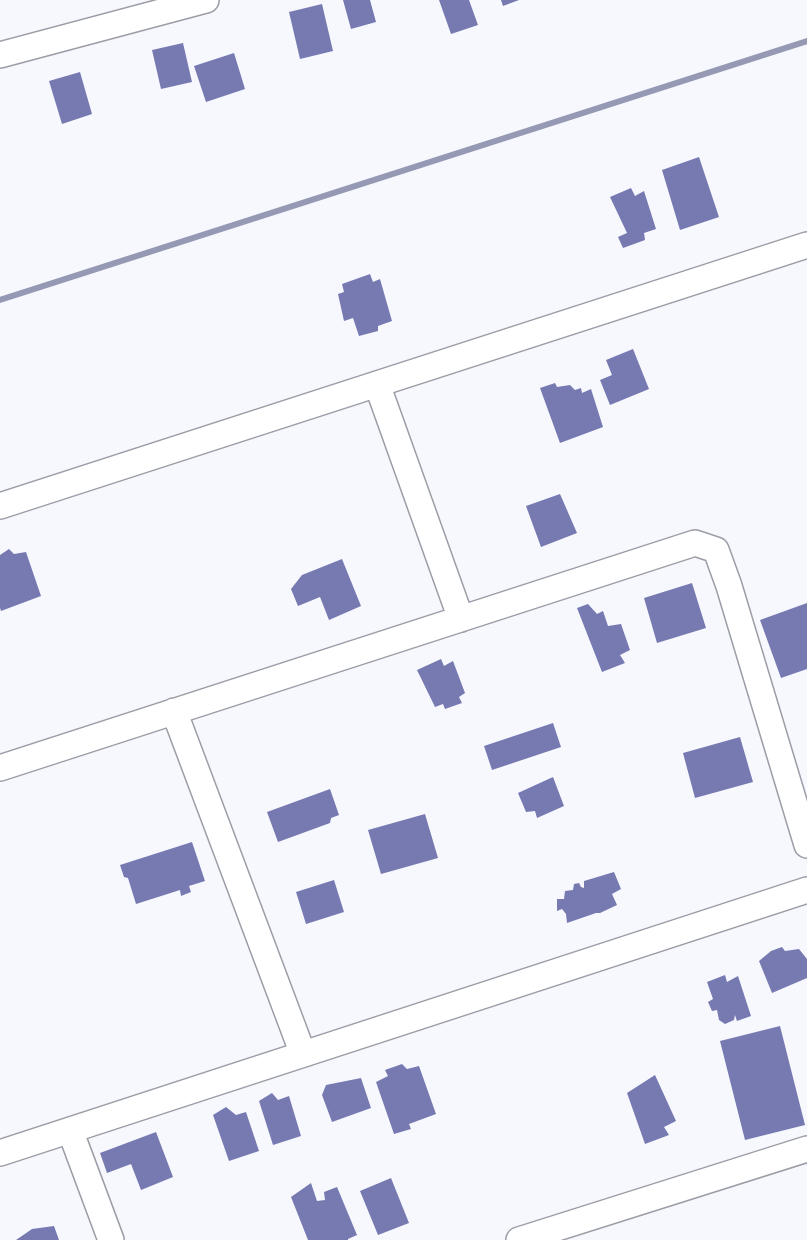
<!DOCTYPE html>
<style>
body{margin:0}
canvas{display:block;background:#f7f7fe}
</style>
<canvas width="807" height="1240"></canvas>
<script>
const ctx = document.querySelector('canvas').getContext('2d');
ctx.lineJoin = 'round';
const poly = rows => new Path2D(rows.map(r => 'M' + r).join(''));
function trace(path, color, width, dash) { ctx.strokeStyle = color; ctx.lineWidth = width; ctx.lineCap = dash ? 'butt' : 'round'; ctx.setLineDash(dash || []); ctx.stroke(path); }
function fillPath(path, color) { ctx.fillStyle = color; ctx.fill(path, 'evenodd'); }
const stream = poly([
 [0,300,807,41]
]);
const building = poly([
 [343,0,370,0,376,22,351,29],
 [439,0,469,0,478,25,451,34],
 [501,0,519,0,503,6],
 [322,4,333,51,300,59,289,12],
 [183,43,192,82,161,89,152,50],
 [234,53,245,89,206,102,194,66],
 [80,72,92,114,62,124,49,81],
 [699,157,719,217,680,230,662,170],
 [631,188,635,196,644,191,656,229,644,233,645,240,623,248,618,237,627,233,610,197],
 [370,274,373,282,380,279,392,321,378,326,378,331,359,336,353,318,344,321,338,294,344,292,342,284],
 [633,349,649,389,610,405,600,380,612,375,606,360],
 [555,383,557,387,570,385,575,390,581,388,582,393,591,389,603,427,560,443,540,388],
 [560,494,577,533,541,547,526,506],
 [9,549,14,554,26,552,41,596,1,611,0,608,0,555],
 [342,559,361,606,329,620,320,597,298,606,291,589,302,575],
 [692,583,706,628,657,643,644,598],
 [807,603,807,669,781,678,760,620],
 [588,604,597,614,603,611,608,626,621,624,630,650,620,655,625,663,602,672,577,608],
 [441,659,444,666,453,661,465,693,459,697,462,703,445,709,443,704,435,707,417,670],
 [553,723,561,747,492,770,484,746],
 [740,737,753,782,695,798,683,753],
 [553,777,564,806,537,818,535,811,526,812,518,793],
 [330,789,339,815,331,818,330,823,278,842,267,812],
 [425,814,438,858,381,874,368,830],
 [192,842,205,881,189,886,191,892,181,896,180,890,136,904,128,878,124,877,120,865],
 [614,872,621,889,612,894,617,905,600,913,596,913,567,923,566,914,562,909,557,911,557,899,564,899,565,891,573,890,574,884,579,883,581,887,584,888,584,881],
 [334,880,344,912,306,924,296,892],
 [782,947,785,951,799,949,807,959,807,978,772,993,759,961,771,951],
 [725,975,727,982,738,976,751,1016,737,1021,735,1015,734,1020,725,1024,719,1020,717,1010,712,1011,708,1002,713,999,707,982],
 [780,1026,805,1125,745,1140,720,1041],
 [402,1064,407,1069,419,1066,436,1114,409,1124,411,1129,394,1134,376,1082,388,1076,385,1070],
 [655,1075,676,1121,664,1127,669,1135,645,1144,627,1093],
 [361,1078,371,1108,332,1122,322,1095,326,1085],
 [272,1093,278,1100,289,1096,301,1136,273,1145,259,1101],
 [226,1107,236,1115,246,1112,259,1151,229,1161,213,1115],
 [156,1132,173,1177,141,1190,131,1164,107,1173,100,1153],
 [391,1178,409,1223,378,1235,360,1191],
 [311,1183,317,1201,325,1200,324,1192,337,1187,357,1235,348,1239,348,1240,308,1240,291,1197],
 [54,1226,59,1240,16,1240,32,1229]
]);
const street = poly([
 [0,55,206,0],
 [377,384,461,619],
 [0,506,807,245],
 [174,711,303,1054],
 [0,768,695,543,716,550,729,586,807,845],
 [70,1130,111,1240],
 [0,1153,807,890],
 [519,1240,807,1149]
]);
trace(stream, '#9699b4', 6);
fillPath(building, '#767ab1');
trace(street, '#9b9da7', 28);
trace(street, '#fff', 25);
</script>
